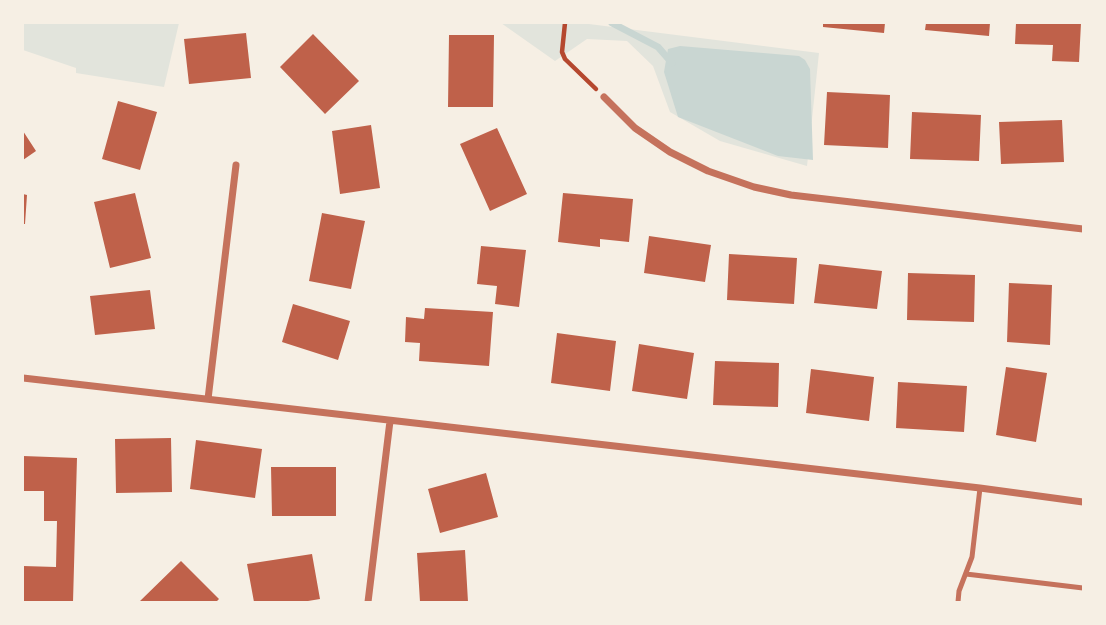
<!DOCTYPE html>
<style>
body{margin:0}
#map{position:relative;width:1106px;height:625px;overflow:hidden;background:#f6efe4;font-family:"Source Sans 3",sans-serif}
canvas{display:block}
.frame{position:absolute;inset:0;border:24px solid #f6efe4;pointer-events:none}
</style>
<div id="map">
<canvas width="1106" height="625"></canvas>
<div class="frame"></div>
</div>
<script>
const ctx = document.querySelector('canvas').getContext('2d');
ctx.lineJoin = 'round';
function fillPath(path, color) { ctx.fillStyle = color; ctx.fill(path, 'evenodd'); }
const poly = rows => new Path2D(rows.map(r => 'M' + r).join(''));
function trace(path, color, width, dash) { ctx.strokeStyle = color; ctx.lineWidth = width; ctx.lineCap = dash ? 'butt' : 'round'; ctx.setLineDash(dash || []); ctx.stroke(path); }
const green = poly([
 [23,23,179,23,164,87,76,73,76,68,23,50],
 [495,23,581,23,819,53,807,166,720,141,670,112,653,66,627,41,587,39,555,61,501,23]
]);
const water = poly([
 [680,46,799,56,805,60,810,69,813,160,778,156,678,117,664,72,668,49]
]);
const stream = poly([
 [612,23,658,47,672,63]
]);
const building = poly([
 [823,23,885,23,884,33,823,27],
 [926,23,990,23,989,36,925,30],
 [1016,23,1081,23,1079,62,1052,61,1053,45,1015,44],
 [246,33,251,78,189,84,184,39],
 [313,34,359,81,325,114,280,67],
 [449,35,494,35,493,107,448,107],
 [827,92,890,95,888,148,824,145],
 [118,101,157,112,140,170,102,159],
 [912,112,981,115,979,161,910,159],
 [1062,120,1064,162,1001,164,999,122],
 [371,125,380,188,340,194,332,131],
 [497,128,527,194,490,211,460,144],
 [23,131,36,151,23,160],
 [135,193,151,258,110,268,94,202],
 [563,193,633,199,629,242,600,239,600,247,558,242],
 [23,194,27,195,25,224,23,224],
 [322,213,365,221,351,289,309,281],
 [649,236,711,245,705,282,644,273],
 [481,246,526,250,519,307,495,304,497,286,477,284],
 [729,254,797,258,794,304,727,300],
 [819,264,882,271,877,309,814,303],
 [908,273,975,275,974,322,907,320],
 [1009,283,1052,285,1050,345,1007,342],
 [150,290,155,329,95,335,90,296],
 [293,304,350,321,338,360,282,342],
 [425,308,493,312,489,366,419,361,420,343,405,342,406,317,424,319],
 [557,333,616,341,610,391,551,383],
 [639,344,694,353,687,399,632,391],
 [715,361,779,363,778,407,713,405],
 [1006,367,1047,373,1036,442,996,435],
 [811,369,874,377,869,421,806,413],
 [898,382,967,386,964,432,896,428],
 [171,438,172,492,116,493,115,439],
 [196,440,262,449,255,498,190,489],
 [23,456,77,458,73,602,23,602,23,566,56,567,57,521,44,521,44,491,23,491],
 [271,467,336,467,336,516,272,516],
 [486,473,498,517,440,533,428,489],
 [465,550,468,602,420,602,417,553],
 [312,554,320,599,302,602,254,602,247,564],
 [181,561,219,599,216,602,139,602]
]);
const path = poly([
 [565,23,562,52,565,59,596,89]
]);
const service = poly([
 [966,574,1083,588],
 [958,602,959,591,972,557,980,488]
]);
const minor = poly([
 [604,97,635,128,670,152,708,171,754,187,791,195,1083,229],
 [23,378,980,488,1083,502],
 [208,399,236,165],
 [368,602,390,421]
]);
fillPath(green, '#e2e4dc');
fillPath(water, '#c9d6d2');
trace(stream, '#c9d6d2', 7);
fillPath(building, '#bf614a');
trace(path, '#b5482f', 4.5);
trace(service, '#c5725c', 5);
trace(minor, '#c5725c', 7);
</script>
